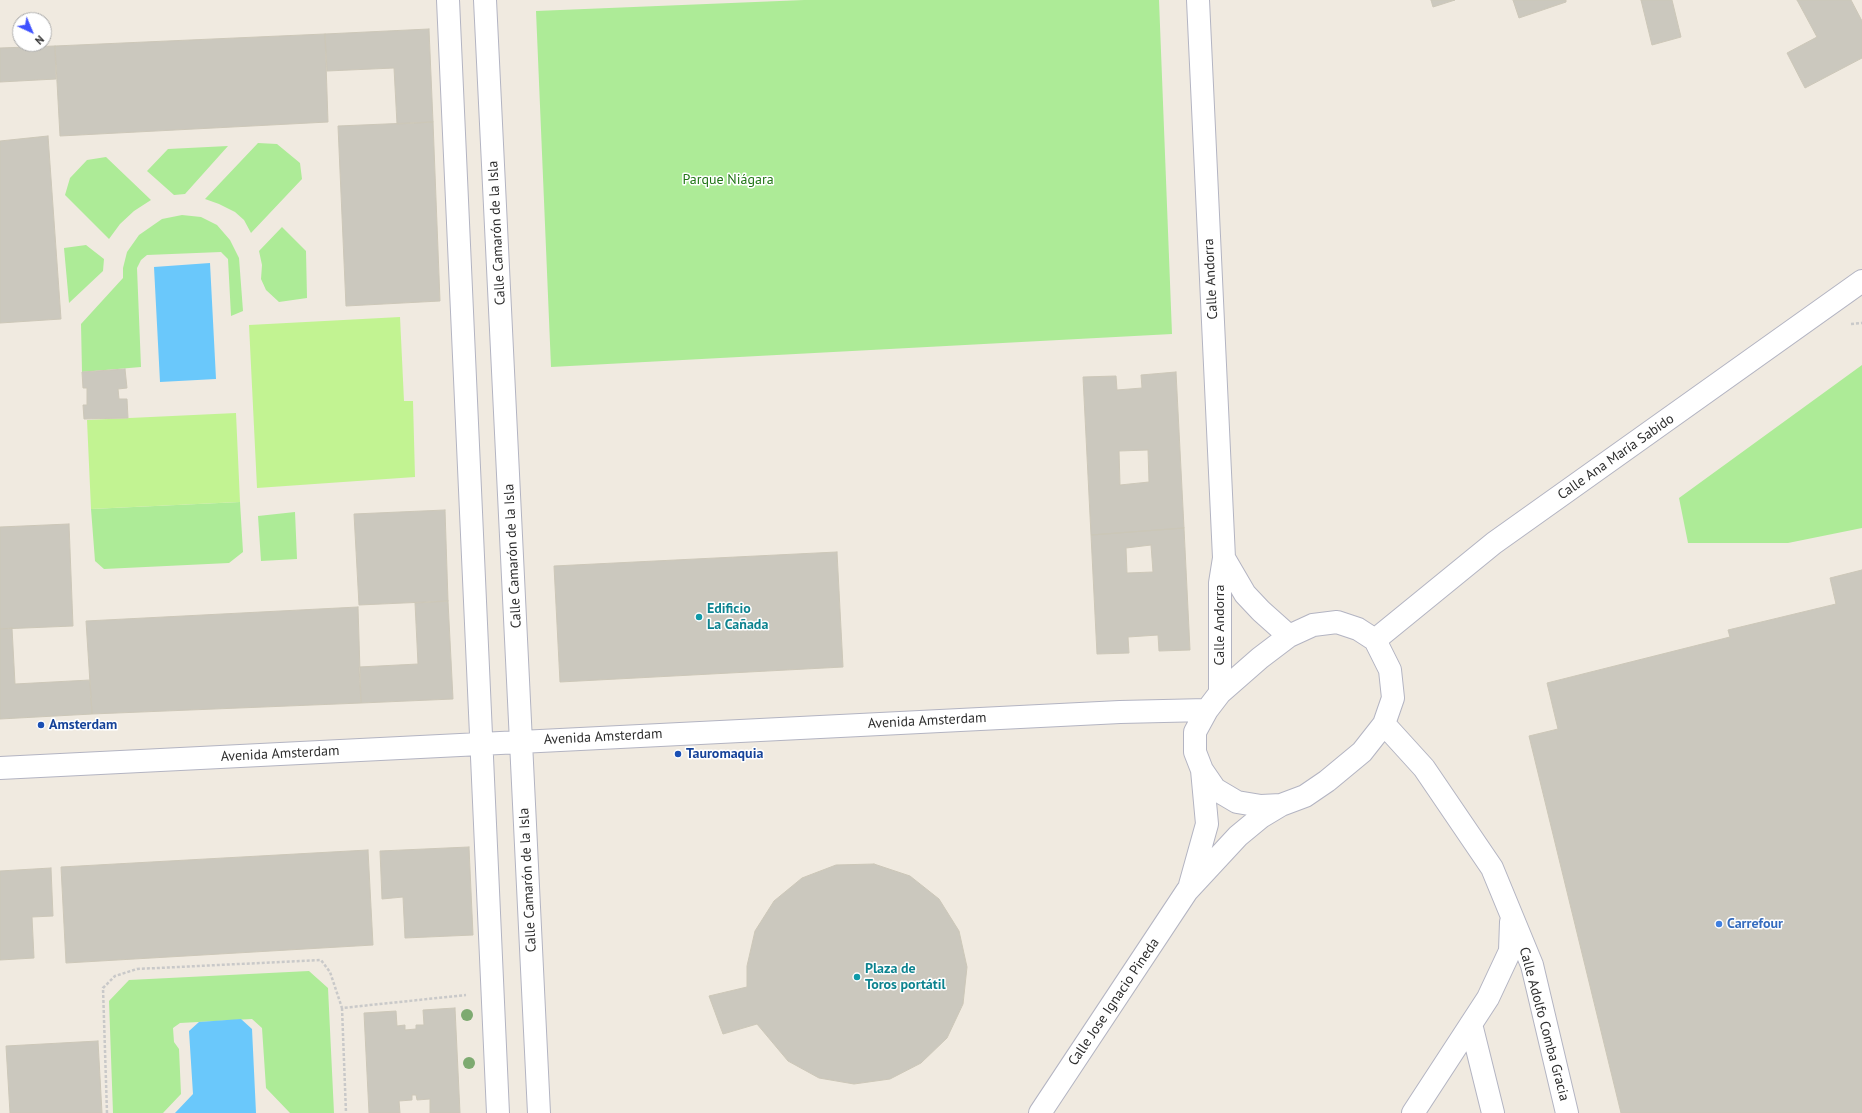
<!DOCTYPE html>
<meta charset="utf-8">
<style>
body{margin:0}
#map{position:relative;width:1862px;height:1113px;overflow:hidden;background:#f0eae0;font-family:"PT Sans",sans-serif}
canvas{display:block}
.north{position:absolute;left:12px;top:12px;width:40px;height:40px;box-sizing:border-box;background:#fff;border:1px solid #ababab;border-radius:50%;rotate:136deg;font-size:11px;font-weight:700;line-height:16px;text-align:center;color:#2e2e2e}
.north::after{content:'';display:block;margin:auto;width:14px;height:18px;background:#3e51ff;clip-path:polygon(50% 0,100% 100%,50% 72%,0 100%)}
</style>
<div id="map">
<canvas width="1862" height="1113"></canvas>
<div class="north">N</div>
</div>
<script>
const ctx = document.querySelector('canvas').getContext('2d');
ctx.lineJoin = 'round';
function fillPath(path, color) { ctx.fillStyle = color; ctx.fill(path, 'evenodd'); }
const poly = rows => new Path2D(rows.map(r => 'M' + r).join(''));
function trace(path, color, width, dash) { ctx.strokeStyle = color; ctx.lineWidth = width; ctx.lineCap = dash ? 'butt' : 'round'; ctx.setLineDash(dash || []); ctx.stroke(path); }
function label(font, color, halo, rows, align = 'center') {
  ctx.font = font + ' "PT Sans",sans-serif'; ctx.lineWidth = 3; ctx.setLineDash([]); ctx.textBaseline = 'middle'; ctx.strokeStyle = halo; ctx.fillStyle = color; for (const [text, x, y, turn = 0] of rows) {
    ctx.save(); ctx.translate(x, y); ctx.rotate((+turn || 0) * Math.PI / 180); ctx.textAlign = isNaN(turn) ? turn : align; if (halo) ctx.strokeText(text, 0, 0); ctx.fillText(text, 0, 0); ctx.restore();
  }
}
const green = poly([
 [804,0,1159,0,1172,334,551,367,536,11],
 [258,143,277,144,300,163,302,179,251,233,244,220,235,212,219,204,205,199],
 [228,146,185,194,174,195,147,171,168,149],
 [106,157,151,200,134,211,120,224,109,239,65,195,70,178,87,160],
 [182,215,201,217,217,225,230,240,239,258,243,311,231,316,228,259,221,252,147,255,141,260,137,268,141,367,82,372,81,324,123,278,123,268,127,252,139,235,162,219],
 [282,227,306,251,307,298,279,302,266,290,261,279,262,265,259,251],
 [86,245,104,259,103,271,69,303,64,248],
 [1862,365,1862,528,1788,543,1688,543,1679,498],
 [240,502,243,552,229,563,104,569,95,561,91,509],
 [295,512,297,559,261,561,258,516],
 [309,971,328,988,334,1113,290,1113,266,1088,262,1028,252,1019,180,1023,173,1028,174,1042,179,1049,181,1094,163,1113,113,1113,109,1001,129,980]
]);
const pitch = poly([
 [400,317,404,401,413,401,415,477,257,488,249,325],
 [236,413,240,502,91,509,87,420]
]);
const water = poly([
 [210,263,216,379,160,382,154,267],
 [241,1019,252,1029,256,1113,175,1113,193,1094,189,1031,199,1022]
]);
const building = poly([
 [1431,0,1455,0,1433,7,1431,0],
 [1513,0,1566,0,1566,2,1519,18,1513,0],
 [1641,0,1672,0,1681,37,1652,45,1641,0],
 [1797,0,1851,0,1862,21,1862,58,1805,88,1787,53,1817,37,1797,0],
 [429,29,433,122,397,124,394,68,327,71,325,34,429,29],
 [325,34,328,122,60,136,55,46,325,34],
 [55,46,56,79,0,82,0,48,55,46],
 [433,122,440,301,346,306,338,126,433,122],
 [48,136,61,319,0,323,0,141,48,136],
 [125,369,127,388,118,389,119,399,127,399,128,418,84,419,83,405,87,405,87,388,83,388,82,372,125,369],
 [1176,372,1184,528,1091,535,1083,377,1116,376,1117,390,1142,388,1141,375,1176,372],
 [1148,450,1149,482,1120,485,1119,451,1148,450],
 [445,510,448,601,359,605,354,514,445,510],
 [69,524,73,626,0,629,0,527,69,524],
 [1184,528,1190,650,1159,651,1158,635,1128,637,1129,653,1097,654,1091,535,1184,528],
 [1151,545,1153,572,1127,573,1126,548,1151,545],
 [837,552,843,667,560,682,554,566,837,552],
 [1862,570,1862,1113,1621,1113,1529,736,1558,729,1547,683,1730,637,1728,630,1836,604,1830,578,1862,570],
 [448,601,453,699,361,703,359,667,418,664,415,603,448,601],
 [358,607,361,703,92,714,86,621,358,607],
 [12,628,15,684,90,680,92,714,0,719,0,629,12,628],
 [469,847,473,935,405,938,403,897,382,899,380,851,469,847],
 [368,850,373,945,66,963,61,867,368,850],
 [874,864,910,876,939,899,959,931,967,967,963,1004,947,1038,921,1063,890,1079,854,1084,819,1078,788,1061,757,1024,723,1034,709,996,747,987,747,966,755,931,774,901,802,878,836,865,874,864],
 [51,868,53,916,32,917,34,958,0,960,0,871,51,868],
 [455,1008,460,1113,430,1113,430,1099,417,1100,416,1095,412,1095,412,1100,399,1101,400,1113,369,1113,364,1013,396,1011,397,1026,405,1025,405,1030,416,1029,416,1025,424,1025,423,1010,455,1008],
 [98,1041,102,1113,10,1113,6,1046,98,1041]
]);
const path = poly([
 [1851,324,1862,323],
 [342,1008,346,1113],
 [107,1113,103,988,115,976,137,969,321,960,330,972,342,1008,466,995]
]);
const minor = poly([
 [448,0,498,1113],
 [485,0,539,1113],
 [1198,0,1224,558,1220,583,1220,693],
 [1224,558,1245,594,1261,611,1289,636],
 [1337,622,1358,629,1375,640,1390,670,1393,698,1384,724,1362,752,1327,781,1305,796,1281,805,1261,806,1237,802,1215,789,1202,770,1195,752,1195,732,1207,710,1220,693,1260,658,1289,636,1313,625,1337,622],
 [1375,640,1494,543,1862,281],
 [1384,724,1424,768,1492,868,1532,965,1567,1113],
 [0,768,1120,712,1207,710],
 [1190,885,1207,824,1202,770],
 [1471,1024,1493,1113],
 [1040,1113,1187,891,1238,836,1261,817,1281,805],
 [1413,1113,1488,998,1510,951,1511,922]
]);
const trees = [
 [467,1015],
 [469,1063]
];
const markers = [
 [699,617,4,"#0f9aa8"],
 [41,725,4,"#1a4fb4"],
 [678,754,4,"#1a4fb4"],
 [1719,924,4,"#3f7fe0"],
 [857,977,4,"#0f9aa8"]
];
const parkNames = [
 ["Parque Niágara",728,180]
];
const streetNames = [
 ["Calle Camarón de la Isla",497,233,-93],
 ["Calle Andorra",1211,279,-93],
 ["Calle Ana María Sabido",1616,457,-35],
 ["Calle Camarón de la Isla",513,556,-93],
 ["Calle Andorra",1220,625,-90],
 ["Avenida Amsterdam",927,721,-3],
 ["Avenida Amsterdam",603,737,-3],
 ["Avenida Amsterdam",280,754,-3],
 ["Calle Camarón de la Isla",528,880,-93],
 ["Calle Jose Ignacio Pineda",1114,1002,-56],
 ["Calle Adolfo Comba Gracia",1544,1024,75]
];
const cultureNames = [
 ["Edificio",707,609],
 ["La Cañada",707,625],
 ["Plaza de",865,969],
 ["Toros portátil",865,985]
];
const transitNames = [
 ["Amsterdam",49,725],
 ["Tauromaquia",686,754]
];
const shopNames = [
 ["Carrefour",1727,924]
];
fillPath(green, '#adeb97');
fillPath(pitch, '#c2f392');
fillPath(water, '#6ac8fb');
fillPath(building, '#cbc8be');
trace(building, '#ccc7b8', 1);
trace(minor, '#b3b4c2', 24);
trace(path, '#c9c9c9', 2.5, [3, 2]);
trace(minor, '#fff', 22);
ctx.fillStyle = '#7daa70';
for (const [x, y] of trees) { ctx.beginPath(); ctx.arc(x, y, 6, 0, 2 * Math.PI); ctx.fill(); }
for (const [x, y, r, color] of markers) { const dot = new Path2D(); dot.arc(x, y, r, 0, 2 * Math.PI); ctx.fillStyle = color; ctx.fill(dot); trace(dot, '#fff', 1.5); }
label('14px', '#1f7514', '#fff', parkNames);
label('14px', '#2e2e2e', '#fff', streetNames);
label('bold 14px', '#0d838f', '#fff', cultureNames, 'left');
label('bold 14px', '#164399', '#fff', transitNames, 'left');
label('bold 14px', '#366cbe', '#fff', shopNames, 'left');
</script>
